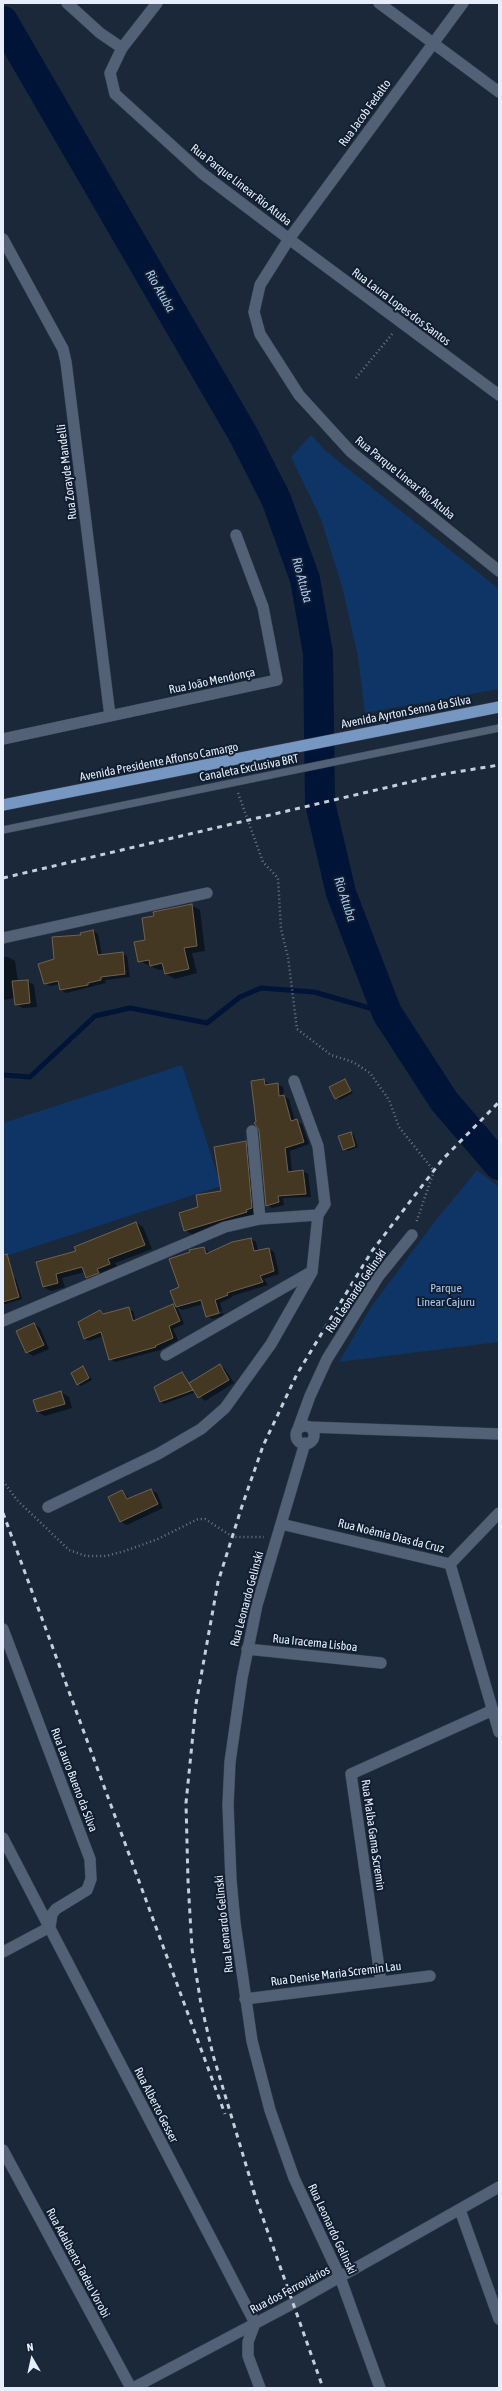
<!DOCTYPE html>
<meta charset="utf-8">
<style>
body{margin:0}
#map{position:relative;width:502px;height:2391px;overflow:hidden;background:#1a283a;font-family:"Asap Condensed",sans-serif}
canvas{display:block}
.frame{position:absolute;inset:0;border:4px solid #e5eefa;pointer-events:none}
.north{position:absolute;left:12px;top:2339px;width:40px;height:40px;-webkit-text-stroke:3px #111e30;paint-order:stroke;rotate:351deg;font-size:11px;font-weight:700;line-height:16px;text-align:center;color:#e5eefa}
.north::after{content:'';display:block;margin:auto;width:14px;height:18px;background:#e5eefa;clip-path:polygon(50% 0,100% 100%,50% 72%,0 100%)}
</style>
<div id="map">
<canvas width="502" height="2391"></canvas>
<div class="frame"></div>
<div class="north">N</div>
</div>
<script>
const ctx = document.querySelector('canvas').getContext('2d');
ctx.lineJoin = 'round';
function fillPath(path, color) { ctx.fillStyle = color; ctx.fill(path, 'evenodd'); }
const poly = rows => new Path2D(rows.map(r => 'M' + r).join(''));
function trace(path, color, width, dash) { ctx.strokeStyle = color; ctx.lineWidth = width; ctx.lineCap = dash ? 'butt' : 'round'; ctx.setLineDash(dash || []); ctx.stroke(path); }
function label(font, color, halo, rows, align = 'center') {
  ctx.font = font + ' "Asap Condensed",sans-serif'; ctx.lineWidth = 4; ctx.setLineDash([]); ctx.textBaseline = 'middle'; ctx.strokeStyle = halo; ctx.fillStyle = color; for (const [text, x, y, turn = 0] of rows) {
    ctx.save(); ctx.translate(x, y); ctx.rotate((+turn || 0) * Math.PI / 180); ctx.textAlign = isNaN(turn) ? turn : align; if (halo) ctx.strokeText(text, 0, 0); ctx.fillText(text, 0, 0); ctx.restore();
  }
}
const green = poly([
 [311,435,327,452,499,589,499,689,365,713,358,657,343,590,321,519,291,457],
 [182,1065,221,1186,3,1257,3,1123],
 [477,1170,499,1187,499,1342,339,1362,371,1307,436,1220]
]);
const shadow = poly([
 [191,905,200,910,205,951,192,953,197,973,175,979,166,974,165,969,159,970,139,961,155,917],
 [93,931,98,934,102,956,122,953,127,956,130,977,105,980,106,983,66,993,61,990,60,984,50,986,45,983,55,960,82,936],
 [3,957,8,957,15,961,18,982,27,981,34,985,37,1007,23,1008,16,1004,15,998,3,1000],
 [264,1080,269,1085,277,1084,283,1087,284,1096,289,1099,295,1121,302,1124,309,1144,290,1151,292,1172,303,1171,308,1174,311,1197,283,1198,284,1205,272,1208,267,1205],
 [344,1080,353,1093,340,1100,336,1098],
 [350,1133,354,1135,358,1147,348,1151,344,1149],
 [246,1142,255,1147,255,1217,193,1235,185,1230,199,1208,222,1192],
 [136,1223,143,1227,152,1249,115,1263,117,1268,94,1282,87,1277,85,1272,62,1278,65,1287,51,1291,43,1287,77,1252],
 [251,1239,256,1242,258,1251,269,1249,274,1252,279,1274,264,1279,268,1285,232,1296,232,1297,220,1303,222,1311,210,1315,210,1317,223,1313,224,1316,212,1319,207,1316,203,1304,182,1310,177,1307,184,1324,173,1329,178,1340,160,1350,115,1362,110,1359,103,1336,89,1341,85,1339,100,1311,106,1314,128,1309,133,1311,136,1321,173,1305,178,1308,171,1291,180,1288,204,1248,210,1253],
 [13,1277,16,1279,22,1299,3,1305,3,1280],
 [34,1324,40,1328,49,1349,33,1356,27,1352],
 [220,1366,225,1369,234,1383,205,1401,196,1392,164,1404,160,1402,182,1373,190,1384],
 [83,1368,92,1380,81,1386,78,1384],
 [61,1392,69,1397,72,1408,45,1416,37,1412],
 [151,1490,157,1493,163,1508,127,1525,121,1522,110,1497,122,1491,130,1499]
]);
const stream = poly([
 [3,1075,30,1077,95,1016,130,1008,207,1023,240,997,261,988,314,992,387,1013]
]);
const river = poly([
 [3,21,244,436,276,499,305,579,318,653,320,803,341,893,387,1013,444,1101,499,1165]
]);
const building = poly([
 [192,904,197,946,184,948,189,969,165,974,162,963,150,966,149,960,138,962,134,942,145,940,142,918,154,916,153,912,192,904],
 [93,930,98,955,123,952,125,974,101,977,101,980,88,983,88,985,60,990,58,981,44,984,38,964,54,959,52,937,81,935,80,933,93,930],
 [28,980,30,1003,15,1005,12,981,28,980],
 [264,1079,265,1085,278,1083,279,1096,284,1095,291,1121,297,1119,304,1142,285,1148,288,1172,303,1170,306,1194,278,1196,279,1202,266,1206,259,1130,254,1123,256,1122,251,1081,264,1079],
 [345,1079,351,1091,335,1099,329,1087,345,1079],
 [351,1132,355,1146,343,1150,338,1136,351,1132],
 [246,1141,252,1208,246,1210,247,1212,184,1231,179,1213,198,1207,196,1195,221,1191,214,1147,246,1141],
 [136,1222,145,1245,108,1259,110,1264,97,1269,99,1273,86,1278,82,1267,56,1274,58,1283,43,1287,36,1262,76,1251,74,1247,136,1222],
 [251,1238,254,1251,269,1248,274,1271,260,1276,263,1282,227,1293,228,1295,215,1300,219,1313,206,1317,201,1300,176,1307,170,1291,179,1287,169,1259,190,1252,189,1250,204,1247,206,1254,232,1242,251,1238],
 [7,1254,19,1297,3,1302,3,1255,7,1254],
 [173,1304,180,1321,169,1326,173,1338,155,1346,156,1347,109,1360,101,1332,84,1339,78,1322,100,1310,103,1314,129,1307,133,1321,173,1304],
 [34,1323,44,1345,26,1353,16,1331,34,1323],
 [220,1364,229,1380,198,1398,189,1383,220,1364],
 [83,1366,89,1378,77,1385,71,1373,83,1366],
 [182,1372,193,1390,160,1402,154,1387,182,1372],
 [61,1391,65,1404,37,1412,33,1400,61,1391],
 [151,1489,158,1504,120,1522,108,1497,122,1490,127,1499,151,1489]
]);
const path = poly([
 [356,378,393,333],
 [238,793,263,862,278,878,281,929,288,957,297,1029,331,1055,353,1062,370,1073,389,1100,399,1127,434,1171,416,1223],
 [3,1481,17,1500,69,1550,86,1556,106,1556,125,1551,158,1539,198,1519,205,1519,233,1537,264,1537]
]);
const service = poly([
 [3,830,499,728]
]);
const minor = poly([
 [67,3,100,33,122,48,110,73,115,94,203,174,289,239,260,285,254,312,260,334,299,395,351,452,499,571],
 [379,3,499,92],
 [463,3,289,239,499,395],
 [122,48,157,3],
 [3,239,63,349,66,362,110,716],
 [3,739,277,680,263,607,236,535],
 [3,938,207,893],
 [252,1131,260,1219],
 [3,1321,225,1227,260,1219,318,1215,325,1204,318,1146,294,1081],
 [166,1355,311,1272],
 '296 1435a9 9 0 1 1 18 0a9 9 0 1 1-18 0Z',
 [309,1427,499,1434],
 [298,1429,310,1396,327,1359,378,1277,412,1235],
 [305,1443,257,1605,242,1678,230,1762,228,1805,231,1880,235,1923,252,2041,270,2110,294,2178,340,2277,380,2388],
 [48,1507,158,1454,201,1429,225,1408,271,1344,312,1272,318,1215],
 [281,1524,450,1564,499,1513],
 [450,1564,499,1732],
 [3,1629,90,1859,91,1879,87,1890,56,1909,52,1914,50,1927,3,1952],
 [247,1649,381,1663],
 [3,1838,255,2323,248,2342,248,2356,260,2388],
 [381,1982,351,1774,493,1710],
 [245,1999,430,1976],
 [3,2150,131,2388],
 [460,2210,499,2319],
 [133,2388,292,2304,499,2187]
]);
const primary = poly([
 [3,805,499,707]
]);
const rail = poly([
 [3,878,444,774,499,765],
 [3,1513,225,2114],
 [253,2190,323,2388],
 [255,2195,213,2055,201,2004,192,1949,188,1881,186,1803,196,1704,218,1582,242,1506,263,1446,297,1374,372,1251,442,1160,499,1102]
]);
const streetNames = [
 ["Rua Jacob Fedalto",365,113,-54],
 ["Rua Parque Linear Rio Atuba",241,185,38],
 ["Rua Laura Lopes dos Santos",401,307,37],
 ["Rua Zorayde Mandelli",67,472,-97],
 ["Rua Parque Linear Rio Atuba",405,478,39],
 ["Rua João Mendonça",212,681,-12],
 ["Avenida Ayrton Senna da Silva",406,712,-11],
 ["Avenida Presidente Affonso Camargo",159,762,-11],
 ["Canaleta Exclusiva BRT",249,768,-11],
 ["Rua Leonardo Gelinski",356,1291,-56],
 ["Rua Noêmia Dias da Cruz",391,1536,14],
 ["Rua Leonardo Gelinski",247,1599,-75],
 ["Rua Iracema Lisboa",315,1643,6],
 ["Rua Lauro Bueno da Silva",74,1780,69],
 ["Rua Malba Gama Scremin",373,1835,82],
 ["Rua Leonardo Gelinski",224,1924,-96],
 ["Rua Denise Maria Scremin Lau",336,1974,-7],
 ["Rua Alberto Gesser",156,2105,63],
 ["Rua Leonardo Gelinski",332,2229,65],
 ["Rua Adalberto Tadeu Vorobi",78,2263,62],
 ["Rua dos Ferroviários",290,2290,-28]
];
const parkNames = [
 ["Parque",446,1288],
 ["Linear Cajuru",446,1302]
];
const waterNames = [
 ["Rio Atuba",160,291,60],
 ["Rio Atuba",302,580,75],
 ["Rio Atuba",345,899,72]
];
fillPath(green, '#0e3565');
fillPath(shadow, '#0007');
trace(stream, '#001438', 5);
trace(river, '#001438', 30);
fillPath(building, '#453822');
trace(building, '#71624c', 1);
trace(service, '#3b4555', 8);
trace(minor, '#3b4555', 12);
trace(primary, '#3b4555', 12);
trace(path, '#6c7888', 2.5, [1, 3]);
trace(service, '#526176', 7);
trace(minor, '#526176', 11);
trace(primary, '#7797c3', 11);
trace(rail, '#c5cfdc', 3, [5, 5]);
label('12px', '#e5eefa', '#111e30', streetNames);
label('12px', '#acc9f0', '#111e30', parkNames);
label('italic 13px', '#a9c6ed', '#111e30', waterNames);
</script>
